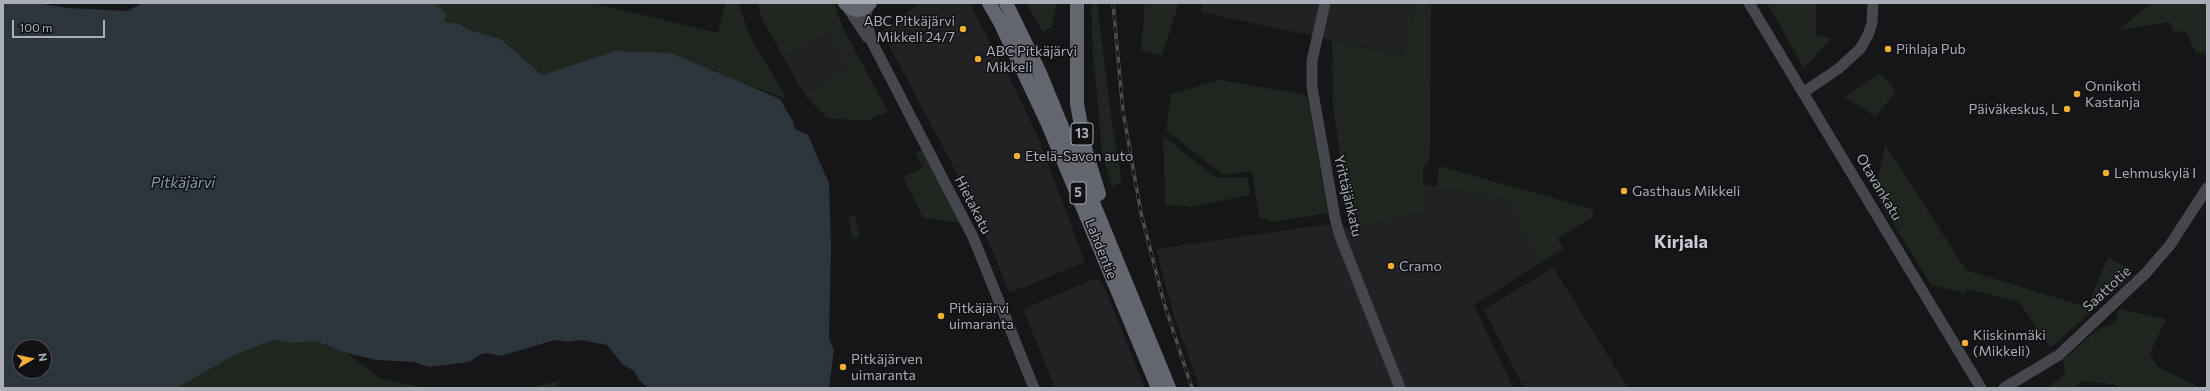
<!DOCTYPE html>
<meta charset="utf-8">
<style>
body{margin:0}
#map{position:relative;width:2210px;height:391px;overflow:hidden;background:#161618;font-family:Commissioner,sans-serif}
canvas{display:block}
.frame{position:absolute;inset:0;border:4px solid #a8adb8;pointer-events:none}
.north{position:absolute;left:12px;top:339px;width:40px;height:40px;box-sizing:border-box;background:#111113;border:1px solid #4d4f55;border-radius:50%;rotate:81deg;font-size:11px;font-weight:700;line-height:16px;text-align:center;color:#a8adb8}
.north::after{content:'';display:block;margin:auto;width:14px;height:18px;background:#f2b134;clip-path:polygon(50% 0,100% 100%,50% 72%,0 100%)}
.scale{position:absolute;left:12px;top:20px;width:93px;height:18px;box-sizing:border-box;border:2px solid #a8adb8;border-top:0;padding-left:5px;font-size:12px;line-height:14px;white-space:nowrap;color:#a8adb8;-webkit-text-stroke:3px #111113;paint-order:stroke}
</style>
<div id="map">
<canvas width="2210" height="391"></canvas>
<div class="frame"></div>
<div class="north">N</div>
<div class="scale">100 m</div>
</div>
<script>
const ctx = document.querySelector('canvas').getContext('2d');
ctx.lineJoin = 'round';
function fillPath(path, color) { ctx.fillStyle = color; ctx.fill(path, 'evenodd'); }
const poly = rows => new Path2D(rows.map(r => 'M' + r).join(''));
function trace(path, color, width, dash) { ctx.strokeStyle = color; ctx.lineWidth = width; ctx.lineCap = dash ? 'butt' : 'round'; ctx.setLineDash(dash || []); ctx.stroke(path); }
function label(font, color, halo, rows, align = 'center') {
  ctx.font = font + ' Commissioner,sans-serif'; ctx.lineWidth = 3; ctx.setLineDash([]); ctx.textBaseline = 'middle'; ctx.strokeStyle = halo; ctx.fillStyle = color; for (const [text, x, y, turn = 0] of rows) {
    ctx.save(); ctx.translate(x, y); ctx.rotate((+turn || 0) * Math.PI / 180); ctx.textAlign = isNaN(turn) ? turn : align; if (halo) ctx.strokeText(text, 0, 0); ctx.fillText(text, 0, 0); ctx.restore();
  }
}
const built = poly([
 [919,3,969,3,1016,90,1040,142,1085,262,1009,293,994,254,952,164,882,32],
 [1203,3,1415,3,1404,55,1201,12],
 [829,31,852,68,804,94,784,58],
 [1423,184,1506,200,1540,263,1474,305,1513,388,1200,388,1173,313,1156,249,1329,224,1351,229,1423,212],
 [1553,267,1628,388,1524,388,1484,310],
 [1096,278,1103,284,1145,388,1055,388,1023,309]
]);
const green = poly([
 [435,3,593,3,718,33,725,3,738,3,751,38,787,99,751,86,570,67,542,75,501,39,472,31,459,24,444,22],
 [757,3,835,3,841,24,888,112,865,121,827,118,804,94,851,68,829,31,784,58,762,19],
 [1026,3,1057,3,1052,27,1043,32],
 [1091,3,1097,3,1112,123,1122,181,1112,187,1102,153,1092,41],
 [1145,3,1179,3,1162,56,1141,51],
 [1415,3,1431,3,1430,160,1423,166,1423,212,1351,229,1346,208,1333,103,1332,40,1404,55],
 [1767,3,1816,3,1816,35,1831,39,1804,68],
 [2152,3,2207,3,2207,52,2196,53,2186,33,2172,30,2170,22,2118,30],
 [1880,73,1896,91,1876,117,1845,97],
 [1220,80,1307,95,1328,213,1271,222,1259,217,1252,171,1223,175,1166,130,1171,94],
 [1163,136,1215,177,1248,177,1250,195,1191,207,1165,204],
 [1885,144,1966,270,2087,307,2108,257,2132,270,2132,276,2050,348,2019,301,1966,289,1965,293,1931,285,1875,194],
 [923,149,961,223,923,218,903,177,923,168,915,153],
 [1439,166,1592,209,1594,216,1558,238,1563,249,1540,263,1506,200,1437,187],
 [855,215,859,237,852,238,848,217],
 [2119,309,2166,319,2150,353,2156,366,2199,387,2207,386,2207,388,2120,388,2113,384,2081,381,2076,388,2047,388,2065,374,2063,360,2098,329,2115,323],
 [273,340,291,343,315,341,347,353,381,379,425,388,177,388,233,356],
 [560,380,556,388,531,388]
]);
const water = poly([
 [3,3,37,3,69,8,128,11,142,3,435,3,446,13,444,22,459,24,472,31,501,39,542,75,616,51,671,53,780,99,793,121,795,129,808,135,829,183,831,246,829,338,834,350,829,388,648,388,640,381,634,371,622,364,607,345,580,340,568,342,555,340,500,356,487,353,481,354,469,362,429,367,414,362,377,360,347,353,315,341,291,343,273,340,233,356,177,388,3,388],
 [20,347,44,347,44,371,20,371]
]);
const secondary = poly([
 [1325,3,1312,61,1312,87,1335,218,1340,236,1400,388],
 [1749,3,1981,388],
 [846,5,867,37],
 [869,5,865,17,872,42,973,237,1034,388],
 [1804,92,1838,69,1860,49,1868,35,1872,23,1873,3],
 [2004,388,2059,355,2146,273,2170,245,2207,188]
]);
const highway = poly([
 [845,3,851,8,857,10,863,9,870,3],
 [989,3,1000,22,1048,124,1158,388],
 [1006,3,1039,71,1169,388],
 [1077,3,1077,104,1086,152,1099,194]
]);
const rail = poly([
 [1113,3,1123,111,1141,213,1164,303,1192,388]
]);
const markers = [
 [963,29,4,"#f2b134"],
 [1888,49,4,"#f2b134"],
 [978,59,4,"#f2b134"],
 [2077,94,4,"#f2b134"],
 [2067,109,4,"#f2b134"],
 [1017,156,4,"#f2b134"],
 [2106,173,4,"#f2b134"],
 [1624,191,4,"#f2b134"],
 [1391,266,4,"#f2b134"],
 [941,316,4,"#f2b134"],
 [1965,343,4,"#f2b134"],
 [843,367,4,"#f2b134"]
];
const shields = [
 [1082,134,22],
 [1078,193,16]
];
const shieldNames = [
 ["13",1082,134],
 ["5",1078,193]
];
const poiNames = [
 ["ABC Pitkäjärvi",955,21,"right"],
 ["Mikkeli 24/7",955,37,"right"],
 ["Pihlaja Pub",1896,49],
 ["ABC Pitkäjärvi",986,51],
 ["Mikkeli",986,67],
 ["Onnikoti",2085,86],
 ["Kastanja",2085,102],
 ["Päiväkeskus, L",2059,109,"right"],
 ["Etelä-Savon auto",1025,156],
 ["Lehmuskylä I",2114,173],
 ["Gasthaus Mikkeli",1632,191],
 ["Cramo",1399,266],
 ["Pitkäjärvi",949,308],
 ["uimaranta",949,324],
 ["Kiiskinmäki",1973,335],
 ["(Mikkeli)",1973,351],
 ["Pitkäjärven",851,359],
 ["uimaranta",851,375]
];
const streetNames = [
 ["Otavankatu",1879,187,59],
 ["Yrittäjänkatu",1348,196,77],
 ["Hietakatu",973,205,63],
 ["Lahdentie",1101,249,68],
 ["Saattotie",2107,289,-43]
];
const waterNames = [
 ["Pitkäjärvi",183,183]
];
const districtNames = [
 ["Kirjala",1681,242]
];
fillPath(built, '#222225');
fillPath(green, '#1e261f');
fillPath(water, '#2c353c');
trace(secondary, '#45474d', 11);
trace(highway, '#63666e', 14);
trace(rail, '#4a4c52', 3.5);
trace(rail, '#111113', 2, [6]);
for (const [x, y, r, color] of markers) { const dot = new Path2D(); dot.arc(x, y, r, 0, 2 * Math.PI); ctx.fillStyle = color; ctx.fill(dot); trace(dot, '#111113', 1.5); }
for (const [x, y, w] of shields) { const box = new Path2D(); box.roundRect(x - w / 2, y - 11, w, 22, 3); ctx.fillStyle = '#111113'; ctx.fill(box); trace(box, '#a8adb8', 1); }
label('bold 13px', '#a8adb8', null, shieldNames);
label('14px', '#a8adb8', '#111113', poiNames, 'left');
label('14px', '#a8adb8', '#111113', streetNames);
label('italic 15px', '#7f9bb3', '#111113', waterNames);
label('bold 18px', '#c9ccd4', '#111113', districtNames);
</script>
